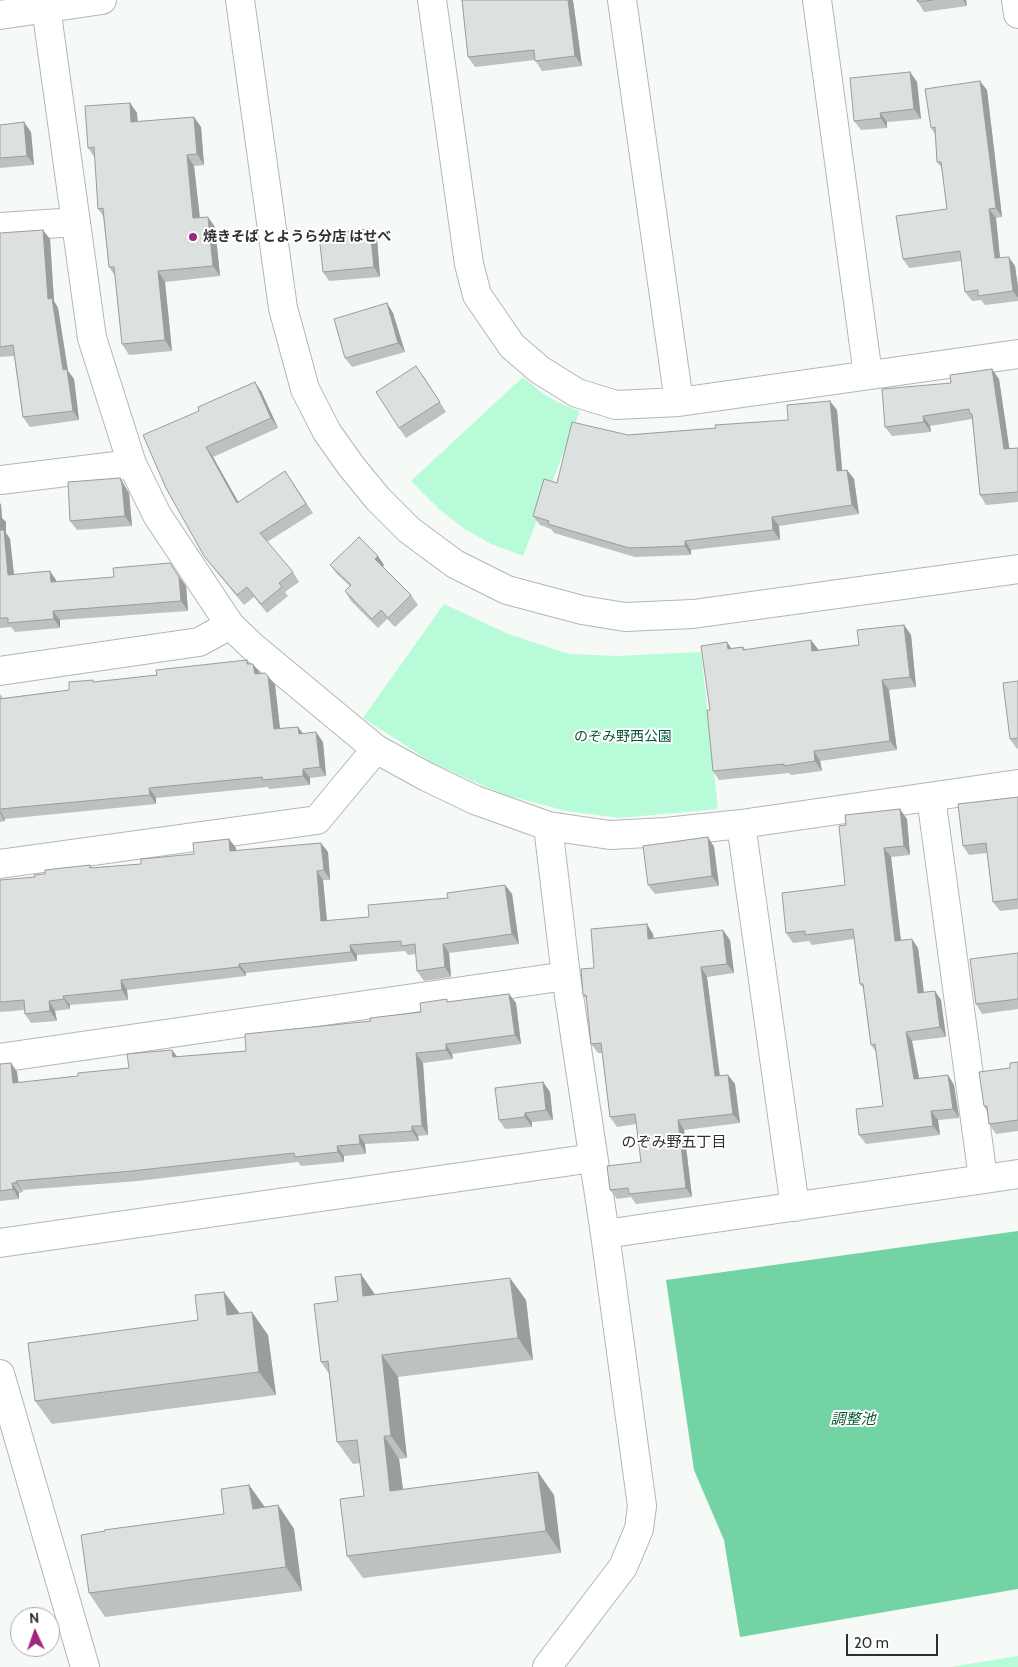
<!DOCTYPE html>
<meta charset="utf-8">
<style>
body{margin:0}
#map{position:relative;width:1018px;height:1667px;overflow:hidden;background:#f5faf7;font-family:Cabin,sans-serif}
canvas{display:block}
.north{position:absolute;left:10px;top:1607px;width:50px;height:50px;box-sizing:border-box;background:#fff;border:1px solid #abacac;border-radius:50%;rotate:357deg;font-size:14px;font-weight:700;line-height:20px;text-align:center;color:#2e302f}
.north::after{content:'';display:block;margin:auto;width:18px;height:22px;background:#9e267e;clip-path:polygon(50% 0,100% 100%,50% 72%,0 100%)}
.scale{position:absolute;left:846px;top:1634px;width:92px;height:22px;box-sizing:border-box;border:2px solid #2e302f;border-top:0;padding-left:6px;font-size:15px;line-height:18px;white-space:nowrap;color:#2e302f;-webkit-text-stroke:4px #fff;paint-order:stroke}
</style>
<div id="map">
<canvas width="1018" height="1667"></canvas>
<div class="north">N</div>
<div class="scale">20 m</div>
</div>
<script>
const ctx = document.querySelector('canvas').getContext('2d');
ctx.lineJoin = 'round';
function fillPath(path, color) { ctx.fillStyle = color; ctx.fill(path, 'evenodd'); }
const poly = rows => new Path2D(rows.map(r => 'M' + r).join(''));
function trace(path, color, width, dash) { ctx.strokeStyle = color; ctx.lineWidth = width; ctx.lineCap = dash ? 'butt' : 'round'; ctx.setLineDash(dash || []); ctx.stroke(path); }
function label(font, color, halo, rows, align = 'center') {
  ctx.font = font + ' Cabin,"Noto Sans JP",sans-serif'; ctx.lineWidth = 4; ctx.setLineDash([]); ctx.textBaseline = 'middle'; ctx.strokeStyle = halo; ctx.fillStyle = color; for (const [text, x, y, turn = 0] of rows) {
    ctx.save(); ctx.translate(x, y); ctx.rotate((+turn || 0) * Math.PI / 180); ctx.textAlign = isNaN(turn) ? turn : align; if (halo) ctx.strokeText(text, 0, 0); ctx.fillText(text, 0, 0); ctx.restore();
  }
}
const green = poly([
 [523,377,542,393,559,403,580,411,523,556,491,544,463,528,439,509,411,481],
 [444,604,506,633,569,654,618,656,701,652,718,809,620,818,567,811,505,795,436,765,363,718],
 [1018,1656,1018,1667,951,1667]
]);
const water = poly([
 [1018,1231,1018,1589,740,1637,724,1540,694,1470,666,1280]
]);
const minor = poly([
 [45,0,92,338,132,464,157,515,230,625,253,647,376,749,427,777,475,800,548,826,610,835,666,832,741,824,1018,784],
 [432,0,469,264,477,295,512,346,540,370,577,393,616,405,679,402,1018,354],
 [622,0,679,402],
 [817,0,868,375],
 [1016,0,1018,14],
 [0,227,76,222],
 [0,480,132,464],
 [0,671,199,642,230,625],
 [931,797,983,1178],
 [741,824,795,1207],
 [548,826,566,976,605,1234],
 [0,864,317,820,376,749],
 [0,1058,566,976],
 [0,1243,593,1158],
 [0,1374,85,1667],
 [547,1667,623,1567,639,1529,642,1506,605,1234,1018,1174]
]);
const tertiary = poly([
 [240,0,283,308,305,389,327,432,351,466,378,499,409,530,455,564,507,590,582,610,625,617,693,614,1018,569],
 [0,15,102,0]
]);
const wall = poly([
 [573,0,582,66,542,71,535,60,475,67,468,57],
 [917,0,966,0,967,6,924,12,918,2],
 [910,72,917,82,921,119,887,122,887,128,861,130,854,121],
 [987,90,1002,217,996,218,1000,258,1015,266,1018,287,1018,301,985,305,981,300,972,301,965,292,961,261,909,268,903,259,947,209,942,168,937,162,935,134,931,128],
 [130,103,137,113,138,122,194,117,201,127,204,165,194,166,200,217,215,227,220,276,165,282,172,351,129,355,122,344,115,276,109,267,103,216,98,209,95,158,88,148],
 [0,125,31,132,34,165,0,168],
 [0,233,50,239,54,301,58,308,68,371,74,379,79,420,30,427,23,417,14,356,0,357],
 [377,238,380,277,329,281,323,272],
 [387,303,393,313,405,352,352,367,345,358],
 [423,375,446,412,406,438,399,428],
 [999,379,1009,449,1018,448,1018,502,986,505,980,495,972,419,930,426,931,432,892,436,885,427],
 [261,391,278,428,213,457,238,502,292,481,313,513,267,542,293,572,299,582,285,592,288,596,267,613,254,597,244,605,211,565,204,556,199,411],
 [837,410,842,470,847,470,854,479,859,514,779,526,780,540,691,550,691,555,635,557,554,533,551,529,540,525,533,516,557,483,628,435,716,428,788,420],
 [120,478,129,493,132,526,77,530,70,521],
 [0,503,1,505,2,518,6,522,6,533,10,539,14,575,50,571,56,581,186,586,188,611,60,620,60,628,15,632,11,627,0,628],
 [330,565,384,565,383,567,411,595,418,605,395,627,387,619,378,628,351,601,345,591,350,586,337,574],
 [904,625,911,635,916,687,889,690,897,750,820,761,822,771,791,775,789,773,719,780,713,771,710,710,727,642,731,648,743,647,745,649,818,649,818,650,859,645],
 [247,660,250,664,260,674,275,685,280,728,298,727,303,734,323,742,326,776,310,778,310,785,269,789,268,787,156,798,156,804,5,819,5,821,0,822,0,694,3,698,69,690,94,682,157,675],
 [1018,681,1018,748,1017,749,1010,739],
 [1018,797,1018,909,1000,911,993,902,987,853,969,855,963,846],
 [907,819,910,855,891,857,901,940,918,948,924,992,935,991,941,1000,946,1037,912,1041,919,1078,948,1075,954,1085,959,1118,938,1120,940,1135,866,1144,859,1135,883,1106,876,1052,871,1045,863,988,860,984,854,939,812,945,809,941,793,943,786,933,845,885],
 [708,837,714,847,719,886,655,894,648,885],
 [229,839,236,848,236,851,328,852,330,880,323,880,327,921,369,917,505,885,512,894,519,944,449,953,451,977,424,981,417,971,416,954,408,955,405,951,357,955,357,961,246,973,246,976,127,990,128,1000,70,1005,70,1009,55,1011,57,1021,31,1023,25,1014,24,1010,1,1012,0,1011,0,880,35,877,90,865,92,868,141,864,194,854],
 [653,934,654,939,730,940,734,973,707,977,720,1076,728,1075,735,1084,740,1123,684,1130,692,1197,636,1204,631,1197,617,1199,610,1190,641,1162,636,1124,617,1127,610,1117,602,1053,598,1053,591,1044,587,1000,583,995],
 [1018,953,1018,1009,982,1014,976,1004],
 [509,994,516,1003,521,1044,452,1054,453,1059,423,1063,428,1135,418,1136,419,1141,365,1144,366,1154,344,1156,344,1162,301,1166,298,1162,138,1181,22,1190,23,1192,19,1193,19,1199,0,1201,0,1064,11,1063,17,1072,18,1083,78,1076,129,1068,172,1050,177,1057,246,1051,371,1021,421,1012,449,1002],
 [1018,1062,1018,1131,996,1134,989,1124,987,1112,984,1106,1010,1068],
 [543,1082,550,1092,553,1120,532,1122,532,1127,505,1129,499,1120],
 [375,1295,526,1300,533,1360,398,1377,407,1458,399,1459,403,1489,554,1495,561,1553,363,1578,347,1556,364,1496,360,1463,353,1464,337,1442,329,1374,321,1362,338,1301],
 [240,1313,268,1335,276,1395,52,1424,35,1401,198,1320],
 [249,1485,265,1507,278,1505,294,1529,302,1591,105,1617,89,1593,224,1514]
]);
const shadedWall = poly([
 [568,0,573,0,582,66,575,56],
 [963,0,966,0,967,6],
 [910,72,917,82,921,119,914,109],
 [980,81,987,90,1002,217,996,208],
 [130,103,137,113,138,133,131,122],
 [880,113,887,122,887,128,881,118],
 [194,117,201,127,204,165,197,154],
 [24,122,31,132,34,165,27,156],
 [187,155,194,166,201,229,193,218],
 [989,209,996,218,1001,268,995,258],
 [208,217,215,227,220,276,213,266],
 [370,229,377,238,380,277,374,267],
 [43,230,50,239,54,301,58,308,68,371,74,379,79,420,73,411,48,299],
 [1009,257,1015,266,1018,287,1018,298,1013,291],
 [158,271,165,282,172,351,165,340],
 [387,303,393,313,405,352,398,343],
 [992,369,999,379,1011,459,1004,449],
 [255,382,261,391,278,428,271,418],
 [830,401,837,410,843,481,837,471],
 [923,416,930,426,931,432,924,422],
 [206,447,213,457,244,512,237,503],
 [847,470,854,479,859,514,852,505],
 [120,478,129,493,132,526,125,516],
 [0,503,1,505,2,518,6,522,6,533,10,539,15,584,8,575,0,530],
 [772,517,779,526,780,540,773,530],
 [685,541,691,550,691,555,685,546],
 [378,556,384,565,381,568,375,559],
 [50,571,56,580,57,591,51,582],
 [176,572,186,586,188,611,181,601],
 [53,611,60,620,60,628,54,619],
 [904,625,911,635,916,687,910,677],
 [811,640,818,649,819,660,812,651],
 [727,642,733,651,728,649],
 [253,664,260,673,261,684,255,674],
 [268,676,275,685,281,738,274,729],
 [882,680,889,690,897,750,890,741],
 [298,727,305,736,299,734],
 [316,732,323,742,326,776,320,767],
 [814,751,820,761,822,771,815,761],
 [303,769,310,778,310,785,303,776],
 [149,788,156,798,156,804,150,795],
 [900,809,907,819,910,855,904,846],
 [0,811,5,819,5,821,0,813],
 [708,837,714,847,719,886,712,876],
 [229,839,236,848,237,861,230,851],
 [321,843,328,852,330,880,324,870],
 [884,848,891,857,902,950,895,941],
 [317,871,323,880,328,931,321,921],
 [505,885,512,894,519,944,512,934],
 [647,924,653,934,655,949,648,939],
 [723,930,730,940,734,973,727,964],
 [912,939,918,948,925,1002,918,993],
 [443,944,449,953,451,977,445,967],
 [350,945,357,955,357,961,351,952],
 [239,964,246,973,246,976,239,967],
 [701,967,707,977,721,1086,715,1076],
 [121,980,127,990,128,1000,122,990],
 [935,991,941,1000,946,1037,940,1027],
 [509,994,516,1003,521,1044,515,1035],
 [63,996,70,1005,70,1009,64,999],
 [49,1001,55,1011,57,1021,50,1011],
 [906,1032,912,1041,921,1088,914,1079],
 [446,1044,452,1054,453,1059,446,1050],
 [172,1050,179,1059,173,1057],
 [416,1053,423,1063,428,1135,422,1126],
 [11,1063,17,1072,20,1093,13,1083],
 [728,1075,735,1084,740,1123,733,1114],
 [948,1075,954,1085,959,1118,953,1109],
 [543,1082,550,1092,553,1120,546,1110],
 [931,1111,938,1120,940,1135,933,1126],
 [525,1113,532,1122,532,1127,525,1117],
 [678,1120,684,1130,692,1197,686,1188],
 [412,1126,418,1136,419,1141,412,1131],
 [359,1135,365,1144,366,1154,360,1144],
 [337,1146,344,1156,344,1162,338,1152],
 [16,1181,22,1190,23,1192,16,1183],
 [12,1183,19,1193,19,1199,13,1189],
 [361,1274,376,1296,363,1296],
 [510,1278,526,1300,533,1360,518,1338],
 [224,1292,241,1315,227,1315],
 [252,1312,268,1335,276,1395,259,1372],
 [382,1355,398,1377,407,1458,391,1436],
 [384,1436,399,1459,406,1513,390,1491],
 [538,1472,554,1495,561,1553,546,1531],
 [249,1485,266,1509,253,1509],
 [278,1505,294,1529,302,1591,286,1567]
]);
const building = poly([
 [462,0,568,0,575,56,535,61,534,50,468,57,462,0],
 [917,0,933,0,918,2,917,0],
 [910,72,914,109,880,113,881,118,854,121,850,78,910,72],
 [980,81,996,208,989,209,995,258,1009,257,1013,291,978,296,978,290,965,292,960,251,903,259,896,216,947,209,941,162,937,162,935,127,931,128,925,89,980,81],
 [130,103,131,122,194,117,197,154,187,155,193,218,208,217,213,266,158,271,165,340,122,344,114,267,109,267,103,208,98,209,94,147,88,148,85,106,130,103],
 [24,122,27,156,0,158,0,125,24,122],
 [370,229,374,267,323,272,319,234,370,229],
 [43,230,48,299,52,298,63,370,67,369,73,411,23,417,13,345,0,347,0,233,43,230],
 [387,303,398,343,345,358,334,319,387,303],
 [416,366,440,402,399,428,376,392,416,366],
 [992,369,1004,449,1018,448,1018,492,980,495,972,414,970,414,969,409,923,416,924,422,885,427,882,389,951,383,950,375,992,369],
 [255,382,271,418,206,447,237,503,285,471,306,504,260,533,293,572,279,583,282,587,261,604,247,587,237,595,204,556,166,488,143,435,199,411,198,407,255,382],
 [830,401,837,471,847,470,852,505,772,517,773,530,685,541,685,546,629,548,548,524,549,521,533,516,544,479,557,483,572,422,628,435,716,428,715,425,788,420,787,405,830,401],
 [120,478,122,484,125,516,70,521,68,482,120,478],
 [0,525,0,530,4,530,8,575,50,571,51,582,114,577,113,568,170,563,179,577,181,601,53,611,54,619,8,623,8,618,0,618,0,525],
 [359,537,378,556,375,559,411,595,388,618,381,610,372,619,345,591,351,585,330,565,359,537],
 [904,625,910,677,882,680,890,741,814,751,815,761,784,766,784,764,713,771,707,710,710,710,701,646,727,642,728,649,743,647,743,650,811,640,812,651,859,645,857,630,904,625],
 [247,660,247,664,253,664,255,674,265,673,268,676,274,729,298,727,299,734,316,732,320,767,303,769,303,776,263,780,262,777,149,788,150,795,0,809,0,699,69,690,69,682,93,680,93,682,157,675,156,670,247,660],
 [1018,681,1018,738,1010,739,1003,683,1018,681],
 [1018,797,1018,899,993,902,986,843,963,846,958,804,1018,797],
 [900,809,904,846,884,848,895,941,912,939,918,993,935,991,940,1027,906,1032,914,1079,948,1075,953,1109,931,1111,933,1126,859,1135,856,1109,883,1106,875,1044,871,1045,863,984,860,984,853,929,805,935,805,931,786,933,782,893,845,885,839,826,846,825,845,815,900,809],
 [708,837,712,876,648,885,643,846,708,837],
 [229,839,230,851,321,843,324,870,317,871,321,921,369,917,368,905,448,898,447,893,505,885,512,934,443,944,445,967,417,971,415,944,401,946,401,941,350,945,351,952,239,964,239,967,121,980,122,990,63,996,64,999,49,1001,50,1011,25,1014,24,1000,0,1002,0,880,35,877,34,875,45,874,45,870,90,865,90,868,141,864,141,859,194,854,193,843,229,839],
 [647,924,648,939,723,930,727,964,701,967,715,1076,728,1075,733,1114,678,1120,686,1188,629,1194,628,1188,610,1190,607,1166,641,1162,635,1114,610,1117,601,1043,591,1044,586,995,583,995,581,969,594,968,591,929,647,924],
 [1018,953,1018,999,976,1004,970,959,1018,953],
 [509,994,515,1035,446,1044,446,1050,416,1053,422,1126,412,1126,412,1131,359,1135,360,1144,337,1146,338,1152,295,1157,294,1153,132,1171,16,1181,16,1183,12,1183,13,1189,0,1191,0,1064,11,1063,13,1083,78,1076,78,1073,129,1068,127,1054,172,1050,173,1057,246,1051,245,1034,371,1021,370,1018,421,1012,420,1003,447,999,447,1002,509,994],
 [1018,1062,1018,1120,989,1124,987,1106,984,1106,979,1072,1010,1068,1010,1063,1018,1062],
 [543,1082,546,1110,525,1113,525,1117,499,1120,495,1088,543,1082],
 [361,1274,363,1296,510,1278,518,1338,382,1355,391,1436,384,1436,390,1491,538,1472,546,1531,347,1556,340,1499,364,1496,357,1440,337,1442,328,1361,321,1362,314,1304,338,1301,335,1277,361,1274],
 [224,1292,227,1315,252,1312,259,1372,35,1401,28,1343,198,1320,195,1295,224,1292],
 [249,1485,253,1509,278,1505,286,1567,89,1593,81,1535,105,1531,104,1530,224,1514,221,1489,249,1485]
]);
const markers = [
 [193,237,5,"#9e267e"]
];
const poiNames = [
 ["焼きそば とようら分店 はせべ",203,237]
];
const parkNames = [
 ["のぞみ野西公園",623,737]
];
const neighbourhoodNames = [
 ["のぞみ野五丁目",674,1143]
];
const waterNames = [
 ["調整池",853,1420]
];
fillPath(green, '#b7fbd8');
fillPath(water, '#73d3a5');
trace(minor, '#b2b7b4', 30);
trace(tertiary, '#b2b7b4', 30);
trace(minor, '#fff', 28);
trace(tertiary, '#fff', 28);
fillPath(wall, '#bdc1bf');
fillPath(shadedWall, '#9a9d9b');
fillPath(building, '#dce0de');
trace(building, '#9a9d9b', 1);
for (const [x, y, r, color] of markers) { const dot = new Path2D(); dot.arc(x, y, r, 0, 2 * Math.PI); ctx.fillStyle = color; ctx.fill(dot); trace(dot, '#fff', 2); }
label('bold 14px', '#2e302f', '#fff', poiNames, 'left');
label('14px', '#055638', '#fff', parkNames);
label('15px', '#2e302f', '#fff', neighbourhoodNames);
label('italic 15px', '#0a583b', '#fff', waterNames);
</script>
